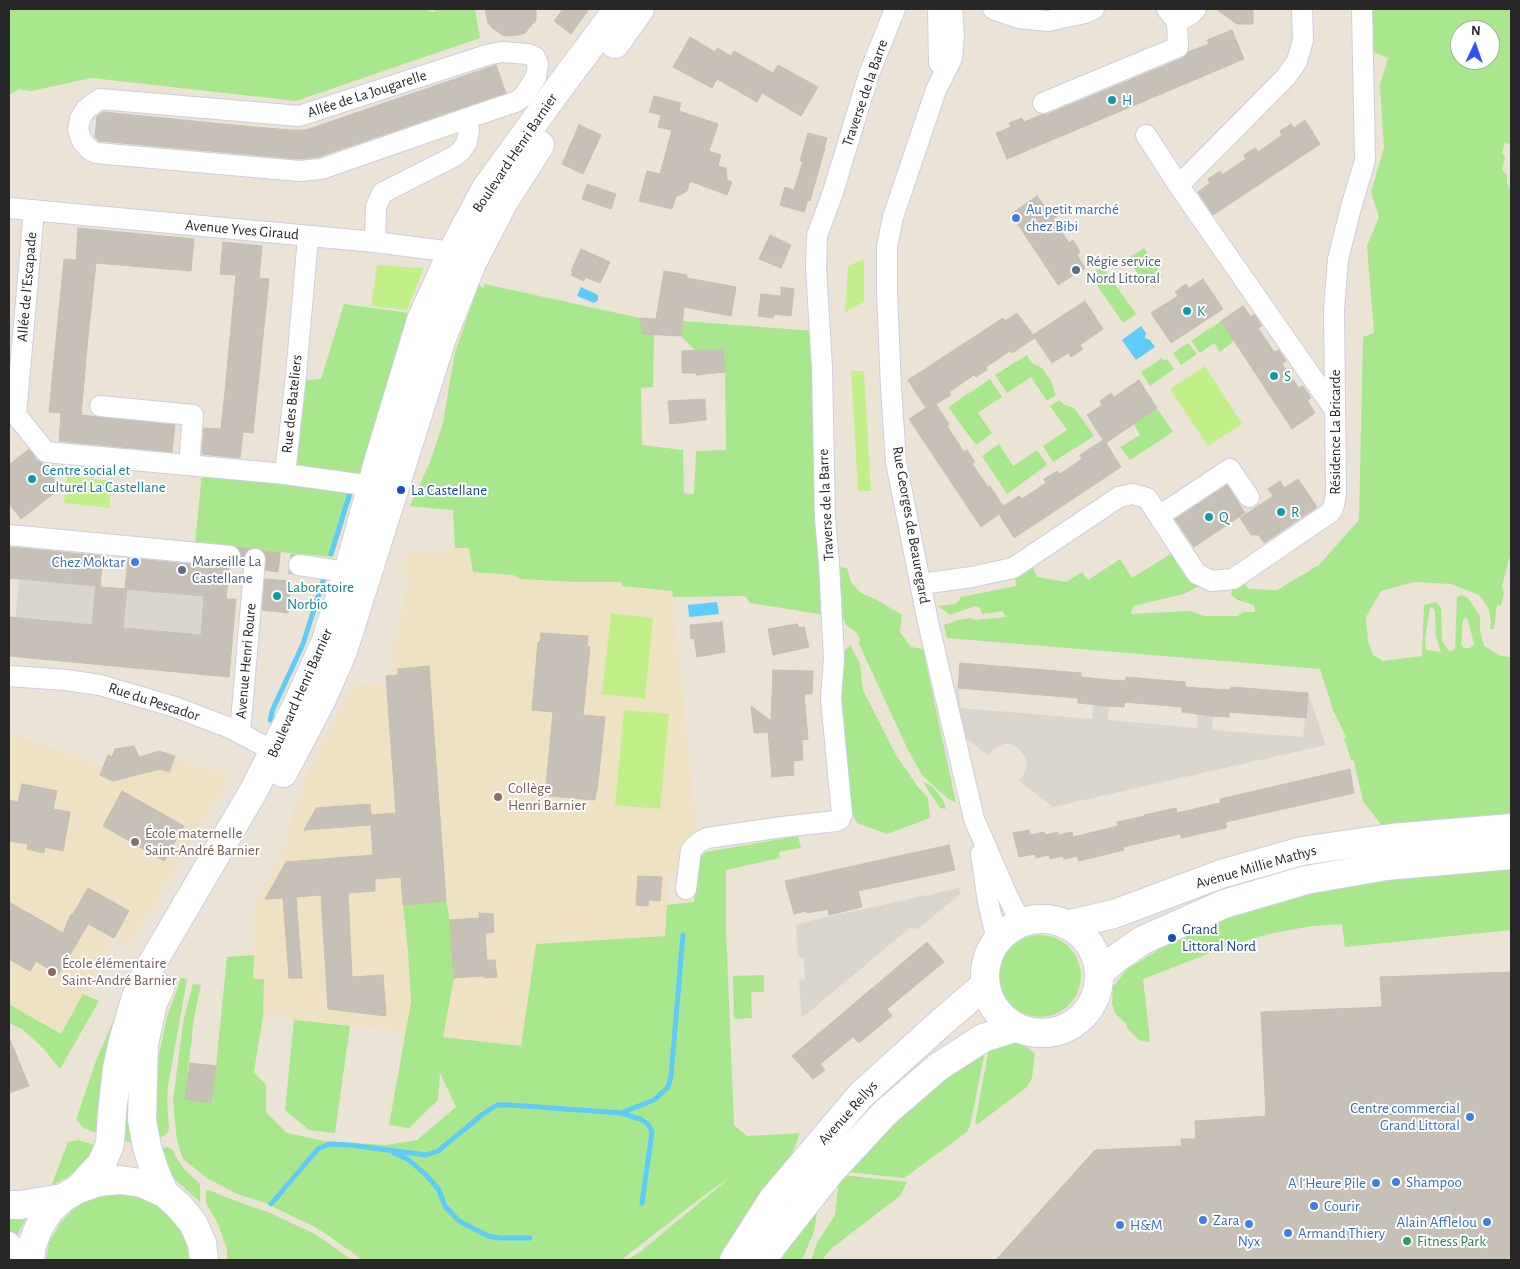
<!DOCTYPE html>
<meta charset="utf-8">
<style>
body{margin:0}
#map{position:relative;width:1520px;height:1269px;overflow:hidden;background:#ebe3d6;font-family:"Alegreya Sans",sans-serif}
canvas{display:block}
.frame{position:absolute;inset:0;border:10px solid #272727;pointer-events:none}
.north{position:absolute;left:1450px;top:20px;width:50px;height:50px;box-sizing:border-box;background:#fff;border:1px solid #a9a9a9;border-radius:50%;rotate:3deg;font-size:14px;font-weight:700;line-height:20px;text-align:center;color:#272727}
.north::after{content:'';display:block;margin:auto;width:18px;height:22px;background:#3050ff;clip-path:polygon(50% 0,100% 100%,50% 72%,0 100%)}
</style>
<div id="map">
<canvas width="1520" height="1269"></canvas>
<div class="frame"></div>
<div class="north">N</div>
</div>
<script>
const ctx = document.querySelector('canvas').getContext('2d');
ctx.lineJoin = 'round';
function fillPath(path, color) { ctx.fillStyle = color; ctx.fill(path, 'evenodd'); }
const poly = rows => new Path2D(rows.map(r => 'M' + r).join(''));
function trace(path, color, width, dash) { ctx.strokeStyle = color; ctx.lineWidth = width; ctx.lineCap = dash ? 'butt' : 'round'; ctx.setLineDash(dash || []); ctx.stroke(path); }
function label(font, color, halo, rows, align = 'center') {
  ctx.font = font + ' "Alegreya Sans",sans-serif'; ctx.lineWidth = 4; ctx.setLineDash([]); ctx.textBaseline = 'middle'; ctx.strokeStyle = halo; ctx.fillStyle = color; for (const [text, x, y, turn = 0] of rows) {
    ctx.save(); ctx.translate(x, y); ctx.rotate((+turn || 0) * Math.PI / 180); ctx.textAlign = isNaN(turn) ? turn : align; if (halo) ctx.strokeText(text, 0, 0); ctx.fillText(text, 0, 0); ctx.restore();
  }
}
const education = poly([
 [469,548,474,572,513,575,521,579,572,582,622,582,622,586,672,591,697,834,692,835,684,845,682,871,669,873,665,936,536,944,521,1046,263,1016,264,979,253,979,254,903,270,874,287,838,296,796,302,797,302,785,350,686,387,683,393,641,401,616,406,592,405,552],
 [9,733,103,766,108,755,112,757,115,749,134,746,139,757,159,751,230,777,129,946,114,939,61,1034,9,1004]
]);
const green = poly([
 [9,9,425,9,433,12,438,9,475,9,480,38,296,101,92,78,31,91,19,89,9,95],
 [1368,9,1511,9,1511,144,1505,143,1502,153,1505,157,1502,169,1507,176,1507,183,1511,191,1511,545,1510,551,1511,552,1502,586,1504,592,1501,606,1497,604,1494,629,1490,629,1491,621,1488,607,1479,595,1451,584,1414,582,1381,591,1366,617,1368,641,1373,655,1383,661,1422,656,1424,605,1436,602,1441,608,1442,641,1450,652,1455,648,1457,597,1461,595,1468,598,1480,616,1480,631,1484,646,1501,656,1511,657,1511,814,1382,826,1363,801,1354,761,1351,760,1344,738,1346,737,1333,710,1320,669,947,638,944,625,958,620,970,618,974,620,1006,617,1002,611,992,613,982,614,980,608,975,606,950,615,938,606,955,604,959,601,961,597,1016,586,1015,577,1017,574,1033,568,1037,577,1066,582,1082,572,1088,580,1120,559,1132,578,1174,552,1201,585,1184,594,1133,606,1131,614,1190,611,1204,616,1238,616,1243,612,1255,612,1254,605,1238,600,1231,595,1233,588,1244,582,1249,589,1277,590,1319,565,1359,520,1363,337,1374,333,1367,246,1379,217,1371,192,1384,148,1380,85,1388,58,1369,50],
 [1460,30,1490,30,1490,60,1460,60],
 [1432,607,1435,610,1436,637,1441,652,1426,650,1425,639,1430,608],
 [1466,618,1468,620,1474,644,1470,648,1464,648,1461,644,1463,619],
 [1144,248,1162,276,1146,287,1128,258],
 [1102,266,1136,314,1123,323,1090,275],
 [479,284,483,289,485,284,640,318,643,334,654,335,653,387,641,388,642,445,683,450,684,493,689,494,694,494,696,451,726,450,725,372,723,349,696,351,681,336,683,321,814,331,823,587,819,597,825,615,750,603,745,596,673,597,672,591,622,586,621,582,572,582,521,579,513,575,473,572,469,548,455,548,453,510,410,506,430,462,443,423,455,352],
 [344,304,409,313,333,557,195,544,202,473,291,480,302,381,321,379],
 [1221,321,1234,341,1220,352,1214,343,1200,353,1191,341],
 [1188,343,1197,354,1181,365,1173,353],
 [1027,355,1032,363,1042,368,1051,381,1056,395,1047,401,1031,377,1007,393,995,375],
 [1162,358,1164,361,1167,359,1174,369,1150,386,1141,372],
 [990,379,1002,397,978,413,992,433,976,445,948,407],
 [1059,400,1065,405,1074,408,1094,436,1053,462,1043,446,1067,430,1050,406],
 [1157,408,1173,432,1130,460,1120,447,1140,435,1134,424],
 [999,444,1013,466,1037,450,1047,465,1007,494,982,456],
 [837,567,847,568,851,582,861,593,877,600,902,615,900,632,911,647,923,649,956,803,947,798,922,775,908,750,859,644,860,639,856,632,846,625,837,604],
 [850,644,860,664,863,690,896,755,918,787,928,798,930,818,887,834,857,823,848,803,837,704,841,656],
 [923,782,933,787,943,800,946,809,940,808],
 [798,836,801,848,779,852,780,858,726,870,726,928,734,1125,747,1136,800,1133,791,1157,721,1260,627,1260,640,1252,733,1175,702,1197,621,1260,361,1260,356,1255,317,1228,265,1203,237,1194,207,1178,183,1159,177,1141,173,1100,184,1018,193,984,201,985,194,1018,185,1099,211,1103,216,1066,227,957,254,955,253,979,264,979,263,1016,254,1072,266,1085,266,1112,287,1133,324,1141,386,1145,417,1140,456,1107,440,1073,438,1100,409,1128,389,1125,411,1002,408,951,403,905,446,901,450,920,454,978,443,1037,521,1046,536,944,665,936,667,905,694,902,700,857,706,852],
 [1511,865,1511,930,1345,947,1342,924,1312,926,1273,933,1231,945,1143,979,1150,1041,1147,1042,1139,1040,1126,1027,1127,1025,1115,1013,1112,1004,1113,987,1127,969,1183,935,1226,917,1271,901,1391,876],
 '999 976a41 41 0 1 1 82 0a41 41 0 1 1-82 0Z',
 [764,975,764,992,751,992,752,1018,734,1019,733,976],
 [181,978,187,979,168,1086,167,1101,169,1130,164,1136,155,1139,154,1092,158,1059,167,1017],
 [83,994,99,1001,60,1069,43,1048,22,1029,9,1023,9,1004,61,1034],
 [124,999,102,1135,84,1128,76,1120,97,1058,112,1024],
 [294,1020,350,1026,335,1133,309,1130,285,1110],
 [1003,1043,1016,1043,1028,1048,1035,1054,1032,1078,1027,1087,978,1124,975,1123,989,1049],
 [984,1051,984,1056,970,1126,967,1132,904,1178,846,1172,920,1093],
 [128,1061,137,1144,120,1140],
 [78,1140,99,1146,82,1170,56,1183,50,1189,68,1142],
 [168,1147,173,1150,175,1156,185,1170,200,1184,200,1202,170,1175,158,1149],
 [842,1175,907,1182,900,1196,832,1248,822,1260,811,1260,817,1243,835,1215,838,1188,837,1182],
 [206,1190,209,1190,228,1198,270,1213,315,1234,352,1260,227,1260,227,1250,218,1224,206,1203],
 [125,1194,149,1201,170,1215,185,1235,192,1260,46,1260,49,1243,60,1223,77,1206,100,1196],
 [819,1199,814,1232,802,1260,777,1260],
 [11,1213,28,1215,15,1239,9,1230]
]);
const pitch = poly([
 [864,259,864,302,845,312,848,266],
 [377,265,424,268,407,310,371,306],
 [1205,366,1242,424,1208,446,1170,389],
 [851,371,864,371,871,491,858,491],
 [67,476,112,481,109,508,64,503],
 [611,613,653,618,645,699,602,694],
 [624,710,669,714,660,809,615,805]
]);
const plaza = poly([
 [19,579,96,586,89,663,12,656],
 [127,589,204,596,197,674,120,667],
 [955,687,958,688,961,708,1092,719,1094,700,1109,706,1108,720,1197,728,1201,688,1215,689,1212,730,1303,737,1308,693,1326,745,1053,807,1019,781,1025,772,1027,763,1024,755,1018,748,1010,744,1004,744,995,748,988,756,966,738],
 [959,888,960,894,917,930,912,926,802,1018,799,980,805,979,804,957,798,957,796,924]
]);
const water = poly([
 [581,287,598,295,598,300,594,303,577,296],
 [1141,326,1146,333,1145,338,1150,340,1155,347,1136,360,1122,340],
 [717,602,719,614,689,617,688,605]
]);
const stream = poly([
 [331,554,350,493],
 [270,720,273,709,303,644,323,581],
 [621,1113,640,1119,648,1124,652,1132,642,1203],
 [394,1153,409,1160,426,1175,439,1190,445,1206,459,1221,488,1236,500,1238,530,1238],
 [271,1204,318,1149,330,1144,350,1145,426,1155,438,1151,483,1114,497,1105,510,1105,621,1113,654,1100,668,1087,671,1076,683,935]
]);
const building = poly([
 [485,9,536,9,536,20,525,33,518,35,504,36,492,28,488,23,485,9],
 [563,9,589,9,571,34,554,21,563,9],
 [1216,9,1253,9,1253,24,1237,24,1216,9],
 [1232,30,1244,59,1007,159,996,133,1011,127,1009,123,1022,118,1024,122,1041,115,1048,114,1183,58,1188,52,1209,44,1207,40,1232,30],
 [690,37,715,52,717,48,731,56,734,51,773,73,778,65,818,87,801,116,762,93,757,102,717,79,712,88,673,67,690,37],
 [496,65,506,93,318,157,299,159,99,141,95,137,97,116,103,112,233,125,290,130,306,130,496,65],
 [654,96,681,103,679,111,718,124,709,151,721,155,718,166,726,168,727,180,732,182,727,195,690,181,687,191,676,197,672,209,639,201,647,171,660,174,672,130,658,127,661,115,649,112,654,96],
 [1305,120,1320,144,1213,215,1198,192,1210,183,1208,179,1220,171,1222,175,1246,159,1244,155,1255,148,1258,152,1282,135,1280,131,1291,124,1294,128,1305,120],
 [579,125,601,135,583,174,562,164,579,125],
 [808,133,827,138,824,148,825,148,810,201,808,200,804,212,780,205,785,187,794,190,803,161,800,161,808,133],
 [587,184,616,194,611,209,582,199,587,184],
 [1037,196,1045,207,1049,205,1057,216,1053,219,1069,243,1073,240,1080,252,1077,255,1085,268,1058,285,1011,214,1037,196],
 [78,228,194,239,191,271,96,263,88,337,81,415,175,425,172,452,59,441,61,413,49,412,64,259,76,260,78,228],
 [770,235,791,245,781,268,759,259,770,235],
 [223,242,262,246,259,278,269,279,253,433,243,432,240,458,202,454,204,428,221,429,225,391,236,275,220,274,223,242],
 [581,249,610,262,600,283,585,277,584,281,571,275,573,272,571,271,581,249],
 [664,271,687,275,687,278,736,287,731,316,684,307,681,336,643,334,640,318,656,319,664,271],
 [1203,279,1223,309,1171,343,1151,313,1178,296,1175,292,1186,284,1189,288,1203,279],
 [781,287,794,289,791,316,774,314,773,318,758,316,761,294,781,296,781,287],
 [1085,301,1103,329,1080,345,1083,349,1071,357,1068,353,1052,363,1035,338,1012,353,1010,351,986,367,987,370,976,377,974,375,949,392,951,395,936,404,949,424,947,426,964,452,967,450,975,462,972,464,988,487,990,486,1003,506,1019,496,1022,499,1046,483,1044,479,1057,471,1060,474,1082,459,1080,455,1103,440,1087,415,1102,405,1100,401,1111,393,1114,397,1139,380,1157,408,1106,443,1121,467,1014,538,999,514,981,527,909,419,926,408,908,380,1003,318,1005,321,1017,313,1033,335,1085,301],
 [1243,306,1251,317,1254,314,1262,326,1258,328,1274,352,1279,350,1286,361,1282,364,1299,388,1303,386,1311,398,1307,400,1315,413,1292,429,1221,321,1243,306],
 [723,349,725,372,696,375,696,373,682,373,682,351,723,349],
 [705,399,706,420,670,424,668,401,705,399],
 [29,449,37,460,42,463,61,488,21,519,9,504,9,465,29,449],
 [1298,479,1317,507,1264,543,1259,535,1251,535,1240,518,1273,496,1268,489,1280,481,1284,488,1298,479],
 [1227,485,1245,513,1194,547,1175,519,1227,485],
 [9,547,103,556,100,587,127,589,123,628,201,635,204,596,125,589,128,558,229,568,226,599,236,599,229,677,9,656,9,617,92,625,96,586,9,578,9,547],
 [265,579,291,581,288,613,262,610,265,579],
 [722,622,725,652,697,657,694,638,691,639,690,625,722,622],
 [797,624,799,628,804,627,809,647,773,655,768,629,797,624],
 [541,633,588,636,587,647,590,647,583,715,605,717,597,791,596,791,595,800,549,796,550,786,546,786,553,712,532,710,538,642,540,642,541,633],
 [960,663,1081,673,1081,677,1111,680,1126,681,1126,677,1185,682,1185,687,1213,689,1230,690,1231,687,1308,693,1306,718,1229,712,1229,717,1212,716,1182,712,1182,707,1125,702,1124,707,1109,706,1078,703,1078,698,958,688,960,663],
 [429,666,446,901,403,905,401,877,375,879,375,891,348,893,352,977,383,975,386,1016,328,1009,321,895,296,897,302,978,289,978,283,898,265,899,286,862,373,855,371,825,304,830,316,808,370,804,371,815,396,813,386,676,398,675,398,669,429,666],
 [773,670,813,671,812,694,804,694,808,739,802,740,803,760,793,761,794,775,772,777,768,732,754,733,751,706,771,721,773,670],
 [134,746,139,757,159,751,175,756,169,772,160,769,113,781,100,775,108,755,112,757,115,749,134,746],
 [1350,769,1354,793,1226,822,1226,828,1212,831,1182,838,1180,834,1123,847,1124,850,1079,861,1077,856,1064,859,1063,856,1050,859,1049,855,1036,858,1035,854,1019,857,1013,833,1029,830,1030,835,1044,832,1045,835,1058,832,1058,835,1072,832,1073,837,1118,826,1117,822,1145,816,1144,815,1176,808,1177,813,1220,803,1220,799,1350,769],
 [22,784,57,791,53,809,70,812,63,851,45,847,44,853,27,849,28,844,9,841,9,800,18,802,22,784],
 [122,791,184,826,164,861,103,826,122,791],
 [949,845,955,870,858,891,862,907,829,915,828,909,807,913,806,911,794,914,785,881,949,845],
 [638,876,662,877,660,901,649,900,648,906,636,905,638,876],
 [88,888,129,911,114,938,88,924,58,975,36,961,30,971,9,959,9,902,63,933,71,914,73,914,88,888],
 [479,913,493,914,494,932,485,933,487,960,495,960,497,977,484,978,484,976,454,978,450,920,480,918,479,913],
 [927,942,944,962,887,1009,892,1016,859,1043,853,1037,820,1064,825,1070,813,1079,792,1056,927,942],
 [1511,972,1511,1260,996,1260,1095,1150,1182,1146,1181,1139,1196,1139,1195,1121,1266,1116,1261,1012,1382,1007,1380,977,1511,972],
 [9,1037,29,1086,9,1093,9,1037],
 [190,1063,216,1066,211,1103,185,1099,190,1063]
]);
const streetTunnel = poly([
 [230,556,299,565]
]);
const street = poly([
 [938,9,939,63],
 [952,9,954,34,952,58,936,90,893,217,887,247,887,291,891,388,896,462,928,622,974,819,1007,895,1021,923],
 [993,9,1019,18,1048,21,1085,13,1094,9],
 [1167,9,1177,22,1191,14,1196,9],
 [1043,103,1178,47,1177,22],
 [1146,135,1181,189,1335,410],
 [1179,185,1286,77,1297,61,1303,40,1302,9],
 [9,208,375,242,452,252,464,258],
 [34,210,16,415,46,452,285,474,296,375,308,237],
 [375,242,376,207,382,193,453,157,461,151,467,142,469,130,465,119,515,102,523,97,536,77,538,64,535,57,528,54,501,52,487,55,299,116,100,99,86,109,80,119,78,130,82,141,90,150,96,153,299,171,321,169,465,119],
 [100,406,193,415,189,465],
 [285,474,372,486],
 [1159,516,1230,469,1249,497],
 [9,535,230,556],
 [299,565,360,574],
 [921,584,972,577,1013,568,1119,497,1133,494,1147,498,1197,574,1212,581,1233,579,1331,512,1334,505,1336,493,1334,310,1338,259,1350,211,1365,160,1362,9],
 [9,676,66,680,100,685,175,707,230,728,285,757],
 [240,733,255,559],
 [981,854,988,902,997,940],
 [686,889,691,850,698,843,707,838,782,827,836,821,840,819,842,814,831,699,834,658,829,564,825,517,822,368,816,267,817,236,833,192,869,74,895,9],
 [9,1242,25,1260]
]);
const secondary = poly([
 [615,44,640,9],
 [283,773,321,701,343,651,442,338,472,263,503,203,540,145],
 '985 976a57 57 0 1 1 114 0a57 57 0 1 1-114 0Z',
 [1066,925,1114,914,1221,874,1302,851,1391,838,1511,828],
 [1099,974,1114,960,1143,940,1224,904,1306,880,1386,866,1511,855],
 [160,988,153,1003,144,1044,142,1120,147,1147,154,1169,164,1193],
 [78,1189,102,1163,110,1144,112,1113,117,1069,123,1041,136,997,147,972,254,790,297,705,325,643,348,572,379,459,421,320,452,252,485,190,558,89,618,9],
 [9,1205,20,1205,63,1198],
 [30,1260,32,1245,39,1227,49,1211,63,1198,78,1189,98,1182,120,1180,142,1183,164,1193,179,1206,193,1223,202,1243,204,1260],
 [734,1260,773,1199,861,1095,943,1021,985,985],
 [763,1260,772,1246,831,1171,885,1113,938,1067,983,1038,1017,1027]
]);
const markers = [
 [1112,100,5,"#0f9aa8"],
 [1016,218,5,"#3f7fe0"],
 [1076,270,5,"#5c6f8a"],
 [1187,311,5,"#0f9aa8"],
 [1274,376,5,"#0f9aa8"],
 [32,479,5,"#0f9aa8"],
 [401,490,5,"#1a4fb4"],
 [1281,512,5,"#0f9aa8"],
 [1209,517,5,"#0f9aa8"],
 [135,562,5,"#3f7fe0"],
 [182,570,5,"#5c6f8a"],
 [277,596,5,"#0f9aa8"],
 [498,797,5,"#8d6e63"],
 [135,842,5,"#8d6e63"],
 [1172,938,5,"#1a4fb4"],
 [52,972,5,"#8d6e63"],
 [1470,1117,5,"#3f7fe0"],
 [1396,1182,5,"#3f7fe0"],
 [1376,1183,5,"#3f7fe0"],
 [1314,1206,5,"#3f7fe0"],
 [1203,1220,5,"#3f7fe0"],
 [1487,1222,5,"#3f7fe0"],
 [1249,1224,5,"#3f7fe0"],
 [1120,1225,5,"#3f7fe0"],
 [1288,1233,5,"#3f7fe0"],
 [1407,1241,5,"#2e9e5b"]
];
const streetNames = [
 ["Traverse de la Barre",865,93,-71],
 ["Allée de La Jougarelle",367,94,-18],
 ["Boulevard Henri Barnier",515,153,-56],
 ["Avenue Yves Giraud",242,230,5],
 ["Allée de l'Escapade",27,287,-85],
 ["Rue des Bateliers",292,404,-84],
 ["Résidence La Bricarde",1335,432,-90],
 ["Traverse de la Barre",826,505,-93],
 ["Rue Georges de Beauregard",911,525,80],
 ["Avenue Henri Roure",246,661,-85],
 ["Boulevard Henri Barnier",300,693,-66],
 ["Rue du Pescador",154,702,18],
 ["Avenue Millie Mathys",1256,867,-16],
 ["Avenue Rellys",848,1113,-48]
];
const cultureNames = [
 ["H",1122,100],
 ["K",1197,311],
 ["S",1284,376],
 ["Centre social et",42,470],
 ["culturel La Castellane",42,487],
 ["R",1291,512],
 ["Q",1219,517],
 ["Laboratoire",287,587],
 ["Norbio",287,604]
];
const shopNames = [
 ["Au petit marché",1026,209],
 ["chez Bibi",1026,226],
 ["Chez Moktar",125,562,"right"],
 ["Centre commercial",1460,1108,"right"],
 ["Grand Littoral",1460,1125,"right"],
 ["Shampoo",1406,1182],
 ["A l'Heure Pile",1366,1183,"right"],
 ["Courir",1324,1206],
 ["Zara",1213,1220],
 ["Alain Afflelou",1477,1222,"right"],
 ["H&M",1130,1225],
 ["Armand Thiery",1298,1233],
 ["Nyx",1249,1241,"center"]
];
const serviceNames = [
 ["Régie service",1086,261],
 ["Nord Littoral",1086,278],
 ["Marseille La",192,561],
 ["Castellane",192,578]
];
const transitNames = [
 ["La Castellane",411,490],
 ["Grand",1182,929],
 ["Littoral Nord",1182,946]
];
const educationNames = [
 ["Collège",508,788],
 ["Henri Barnier",508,805],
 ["École maternelle",145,833],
 ["Saint-André Barnier",145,850],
 ["École élémentaire",62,963],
 ["Saint-André Barnier",62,980]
];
const leisureNames = [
 ["Fitness Park",1417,1241]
];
fillPath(education, '#efe2c4');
fillPath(green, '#a9e78d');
fillPath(pitch, '#c1f088');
fillPath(plaza, '#dbd6cd');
fillPath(water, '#5fcbf8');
trace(stream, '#5fcbf8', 5);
fillPath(building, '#c6c0b7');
trace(building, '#c6bfb0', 1);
trace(streetTunnel, '#c4bdb3', 20, [20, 10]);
trace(street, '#cccfe2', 22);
trace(secondary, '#cccfe2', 30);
trace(street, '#fff', 20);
trace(secondary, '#fff', 28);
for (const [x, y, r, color] of markers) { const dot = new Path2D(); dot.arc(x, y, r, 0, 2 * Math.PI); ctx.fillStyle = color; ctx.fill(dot); trace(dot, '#fff', 2); }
label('15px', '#272727', '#fff', streetNames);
label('15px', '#0d838f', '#fff', cultureNames, 'left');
label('15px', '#366cbe', '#fff', shopNames, 'left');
label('15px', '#4e5e75', '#fff', serviceNames, 'left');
label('15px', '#164399', '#fff', transitNames, 'left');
label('15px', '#785e54', '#fff', educationNames, 'left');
label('15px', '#27864d', '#fff', leisureNames, 'left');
</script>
